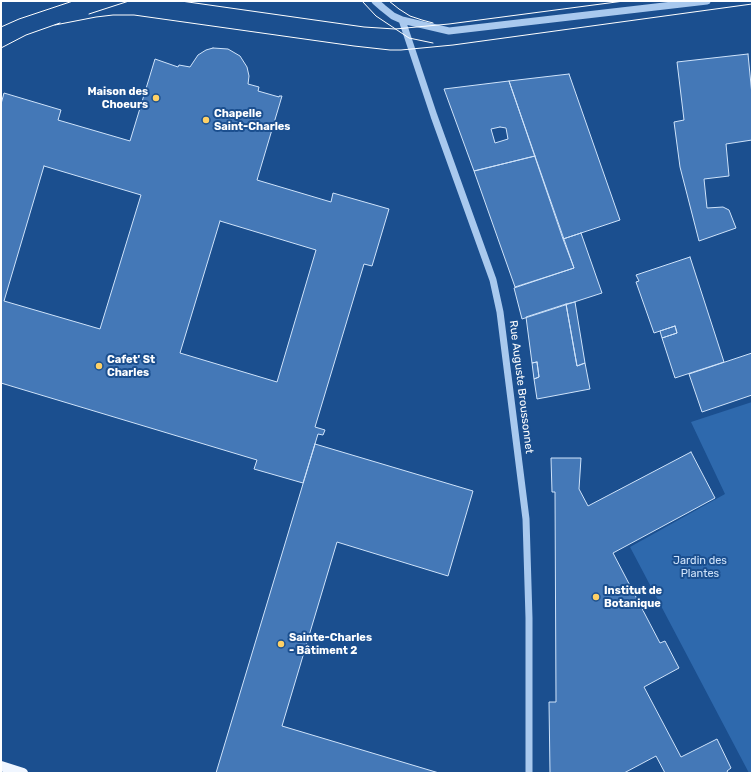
<!DOCTYPE html>
<meta charset="utf-8">
<style>
body{margin:0}
#map{position:relative;width:753px;height:774px;overflow:hidden;background:#1b4f8f;font-family:Rubik,sans-serif}
canvas{display:block}
.frame{position:absolute;inset:0;border:2px solid #fff;pointer-events:none}
</style>
<div id="map">
<canvas width="753" height="774"></canvas>
<div class="frame"></div>
</div>
<script>
const ctx = document.querySelector('canvas').getContext('2d');
ctx.lineJoin = 'round';
function fillPath(path, color) { ctx.fillStyle = color; ctx.fill(path, 'evenodd'); }
const poly = rows => new Path2D(rows.map(r => 'M' + r).join(''));
function trace(path, color, width, dash) { ctx.strokeStyle = color; ctx.lineWidth = width; ctx.lineCap = dash ? 'butt' : 'round'; ctx.setLineDash(dash || []); ctx.stroke(path); }
function label(font, color, halo, rows, align = 'center') {
  ctx.font = font + ' Rubik,sans-serif'; ctx.lineWidth = 4; ctx.setLineDash([]); ctx.textBaseline = 'middle'; ctx.strokeStyle = halo; ctx.fillStyle = color; for (const [text, x, y, turn = 0] of rows) {
    ctx.save(); ctx.translate(x, y); ctx.rotate((+turn || 0) * Math.PI / 180); ctx.textAlign = isNaN(turn) ? turn : align; if (halo) ctx.strokeText(text, 0, 0); ctx.fillText(text, 0, 0); ctx.restore();
  }
}
const green = poly([
 [752,402,752,773,749,773,630,547,725,494,691,422]
]);
const building = poly([
 [213,48,228,49,240,56,247,67,249,76,248,84,259,87,258,91,279,97,279,96,282,96,257,180,331,202,333,193,389,209,372,266,364,264,315,427,325,430,323,435,318,434,303,483,254,469,257,460,1,383,1,104,4,93,61,110,58,120,130,141,155,59,178,67,179,65,190,67,198,55,206,50,213,48],
 [44,166,141,195,100,329,4,301,44,166],
 [220,221,316,250,277,382,180,353,220,221],
 [748,54,752,95,752,140,726,144,729,176,704,179,707,208,723,207,729,210,736,228,699,241,680,167,674,122,684,120,677,62,748,54],
 [569,74,620,220,563,239,509,81,569,74],
 [509,81,535,156,474,171,444,89,509,81],
 [500,127,506,128,508,139,495,143,491,129,500,127],
 [535,156,574,268,515,287,474,171,535,156],
 [581,233,602,293,522,319,514,288,574,268,563,239,581,233],
 [690,257,724,362,675,378,662,338,677,333,675,326,654,333,636,282,639,281,636,275,690,257],
 [575,302,585,363,577,366,566,304,575,302],
 [566,304,577,366,585,363,590,389,537,399,534,379,539,377,537,362,532,363,526,317,566,304],
 [675,326,677,333,662,338,660,331,675,326],
 [752,353,752,395,702,412,689,374,752,353],
 [537,362,539,377,534,379,532,363,537,362],
 [315,444,473,491,448,576,337,542,282,726,439,773,216,773,315,444],
 [691,452,715,498,613,553,660,643,665,641,679,668,644,687,681,757,717,739,731,768,727,771,728,773,665,773,656,756,624,773,550,773,549,702,556,702,555,492,552,492,551,458,581,458,579,489,588,506,691,452]
]);
const minor = poly([
 [375,1,383,8,393,16,402,20,449,31,707,1],
 [402,20,434,116,493,280,500,312,526,519,529,618,529,773]
]);
const major = poly([
 [1,766,23,773]
]);
const tram = poly([
 [181,1,364,27,395,29,449,24,624,1],
 [362,1,376,16,409,38,433,43],
 [389,1,399,9,410,16,422,20,433,23],
 [89,14,129,1],
 [55,25,96,17,113,15,134,15,354,46,390,50,401,50,453,45,752,4],
 [1,27,19,19,73,1],
 [1,48,26,35,60,23]
]);
const markers = [
 [156,98,4,"#ffd166"],
 [206,120,4,"#ffd166"],
 [99,366,4,"#ffd166"],
 [596,597,4,"#ffd166"],
 [281,644,4,"#ffd166"]
];
const poiNames = [
 ["Maison des",148,92,"right"],
 ["Choeurs",148,105,"right"],
 ["Chapelle",214,114],
 ["Saint-Charles",214,127],
 ["Cafet' St",107,360],
 ["Charles",107,373],
 ["Institut de",604,591],
 ["Botanique",604,604],
 ["Sainte-Charles",289,638],
 ["- Bâtiment 2",289,651]
];
const streetNames = [
 ["Rue Auguste Broussonnet",521,387,83]
];
const parkNames = [
 ["Jardin des",700,561],
 ["Plantes",700,574]
];
fillPath(green, '#2e69ad');
fillPath(building, '#4478b7');
trace(building, '#cfe3fa', 1);
trace(minor, '#a9c9ee', 7);
trace(major, '#f0f6ff', 10);
trace(tram, '#fff', 1);
for (const [x, y, r, color] of markers) { const dot = new Path2D(); dot.arc(x, y, r, 0, 2 * Math.PI); ctx.fillStyle = color; ctx.fill(dot); trace(dot, '#1b4f8f', 1.5); }
label('bold 11px', '#fff', '#1b4f8f', poiNames, 'left');
label('11px', '#fff', '#1b4f8f', streetNames);
label('11px', '#cfe3fa', '#1b4f8f', parkNames);
</script>
